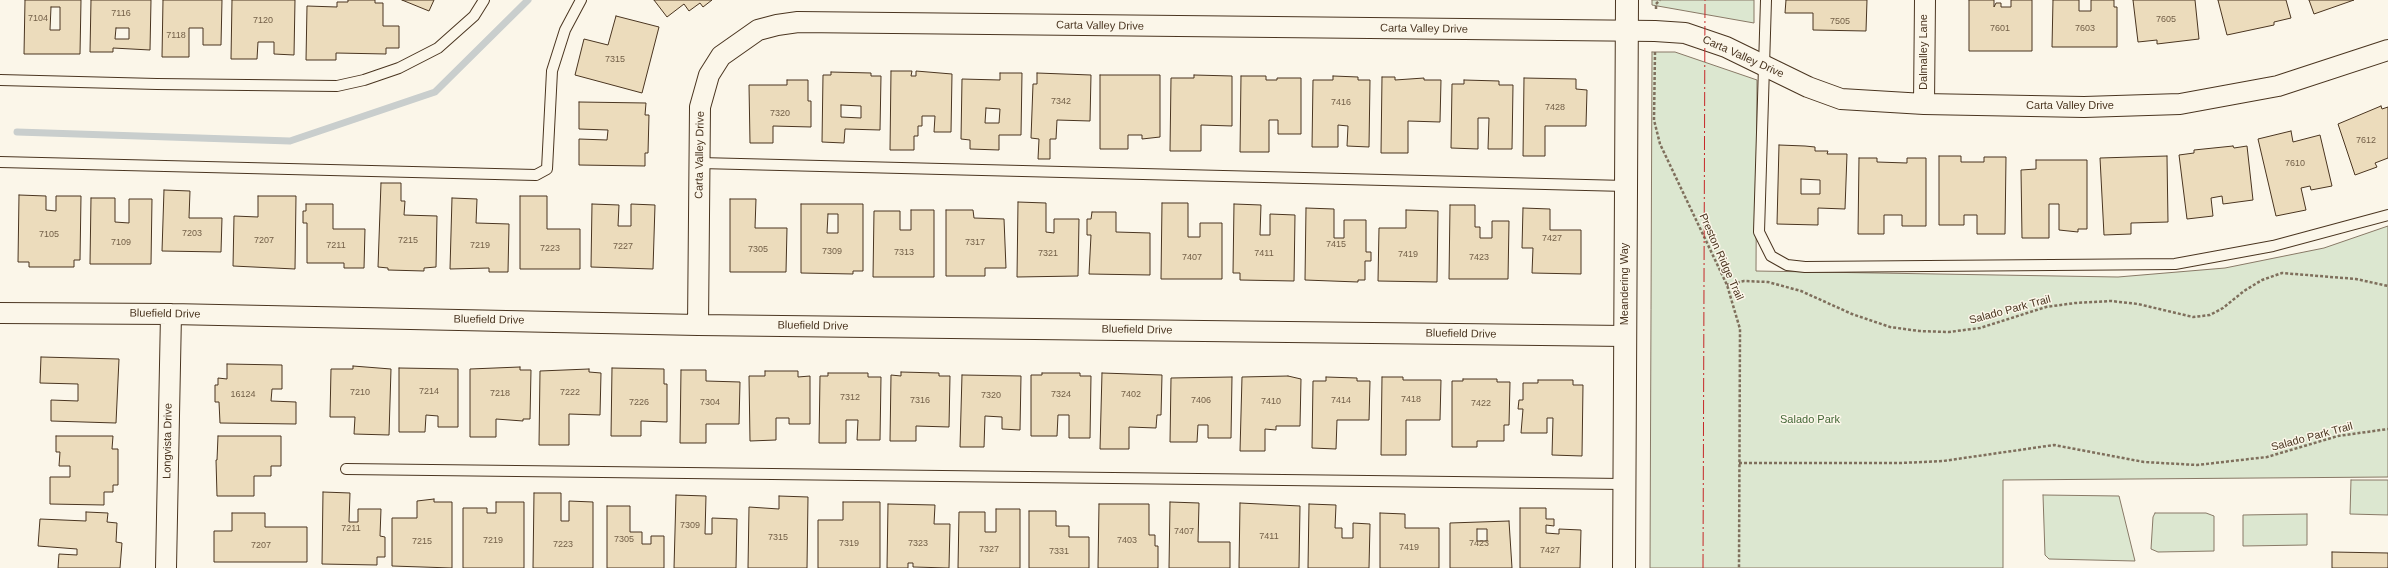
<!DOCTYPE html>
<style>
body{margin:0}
canvas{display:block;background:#fbf6e9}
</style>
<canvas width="2388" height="568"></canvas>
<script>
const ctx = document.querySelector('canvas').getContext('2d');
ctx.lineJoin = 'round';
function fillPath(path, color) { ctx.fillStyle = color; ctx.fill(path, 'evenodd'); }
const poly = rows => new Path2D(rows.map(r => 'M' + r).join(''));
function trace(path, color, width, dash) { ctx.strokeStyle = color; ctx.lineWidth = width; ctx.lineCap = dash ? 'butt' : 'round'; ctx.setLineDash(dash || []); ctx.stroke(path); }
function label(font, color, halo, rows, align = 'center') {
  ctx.font = font + ' Arial,sans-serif'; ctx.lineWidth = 3; ctx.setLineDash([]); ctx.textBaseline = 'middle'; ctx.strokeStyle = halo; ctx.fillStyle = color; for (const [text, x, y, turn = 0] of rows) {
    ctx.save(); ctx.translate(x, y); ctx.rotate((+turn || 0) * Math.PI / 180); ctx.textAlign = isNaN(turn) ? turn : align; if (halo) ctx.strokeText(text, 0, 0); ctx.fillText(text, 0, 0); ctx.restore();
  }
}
const green = poly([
 [1652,0,1754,0,1754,23,1652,5,1652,0],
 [1652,52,1675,52,1757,80,1756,271,2118,277,2225,268,2324,248,2388,226,2388,477,2003,480,2003,568,1650,568,1652,52],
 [2351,480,2388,480,2388,515,2350,514,2351,480],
 [2043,495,2119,496,2135,561,2049,559,2045,555,2043,495],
 [2155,513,2206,513,2214,516,2214,551,2158,552,2151,549,2153,517,2155,513],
 [2307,514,2307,545,2243,546,2243,515,2307,514]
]);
const stream = poly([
 [17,132,290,141,435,92,528,0]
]);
const building = poly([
 [25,0,81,0,80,54,24,54,25,0],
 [51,7,60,7,60,30,50,30,51,7],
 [91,0,151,0,150,50,113,48,113,52,90,52,91,0],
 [116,28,129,28,129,39,115,39,116,28],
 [163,0,222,0,221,45,203,45,203,28,189,28,189,57,162,57,163,0],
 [232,0,295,0,294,55,274,54,274,42,258,42,257,59,231,59,232,0],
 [348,0,375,0,375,3,383,3,383,26,399,26,399,48,386,48,386,54,336,53,336,60,306,60,307,6,337,7,337,2,348,2,348,0],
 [402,0,434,0,429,11,402,0],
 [654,0,712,0,703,7,700,3,689,11,684,4,667,17,654,0],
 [1786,0,1867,0,1866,31,1813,30,1813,13,1785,13,1786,0],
 [1969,0,1994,0,1994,7,1996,3,2001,3,2001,7,2011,7,2011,0,2032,0,2032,51,1969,51,1969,0],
 [2053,0,2079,0,2079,11,2091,11,2091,0,2114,0,2114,7,2117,7,2117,47,2052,47,2053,0],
 [2133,0,2195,0,2199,39,2157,44,2157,40,2138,42,2133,0],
 [2218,0,2286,0,2291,18,2274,22,2274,25,2227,35,2218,0],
 [2309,0,2354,0,2314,14,2309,0],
 [616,16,659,27,642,93,575,75,584,39,608,45,616,16],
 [891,71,912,71,911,76,916,76,916,71,952,74,951,132,934,132,935,116,922,116,922,126,918,126,918,136,914,136,914,150,890,150,891,71],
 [831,72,871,73,871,76,881,76,880,130,845,129,844,143,822,142,823,75,831,75,831,72],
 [841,105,861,106,861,118,841,117,841,105],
 [1000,73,1022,73,1021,135,999,135,999,150,970,149,970,140,961,139,962,79,1000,80,1000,73],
 [986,108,1000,109,999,123,985,123,986,108],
 [1037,73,1091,75,1090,121,1057,120,1056,139,1050,139,1050,159,1038,159,1039,139,1031,138,1033,84,1037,84,1037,73],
 [1100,75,1160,75,1160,137,1142,139,1142,135,1128,135,1128,149,1100,149,1100,75],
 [1194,75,1232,76,1232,126,1201,125,1201,151,1170,151,1171,78,1194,78,1194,75],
 [1241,76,1266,76,1266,80,1277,80,1277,78,1301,78,1301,134,1278,134,1278,120,1269,120,1269,152,1240,152,1241,76],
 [1333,76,1358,77,1358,80,1370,80,1369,147,1347,146,1348,126,1338,125,1338,147,1312,147,1313,80,1333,80,1333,76],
 [1382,77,1395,77,1395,80,1424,78,1424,80,1441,80,1440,122,1408,121,1408,153,1381,153,1382,77],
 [1524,78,1576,79,1576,89,1587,90,1586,126,1545,126,1545,156,1523,156,1524,78],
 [787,80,808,80,808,101,811,101,811,127,773,126,773,143,750,143,749,85,787,85,787,80],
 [1464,80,1499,81,1499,85,1513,85,1512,149,1488,149,1489,118,1478,118,1478,149,1451,148,1452,84,1464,84,1464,80],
 [579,102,646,103,645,115,649,115,648,153,645,153,645,166,579,165,579,139,607,140,608,130,579,129,579,102],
 [2381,106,2382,109,2388,107,2388,158,2375,163,2377,167,2355,175,2338,124,2381,106],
 [2291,131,2293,142,2320,135,2332,186,2311,190,2310,186,2301,188,2306,210,2276,216,2258,139,2291,131],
 [1779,145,1805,146,1815,147,1815,151,1828,151,1827,154,1847,154,1845,209,1818,208,1818,225,1777,224,1779,145],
 [1801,179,1820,180,1820,194,1801,194,1801,179],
 [2233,146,2234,148,2247,146,2253,200,2223,204,2222,196,2211,198,2213,216,2187,219,2179,155,2194,153,2194,150,2233,146],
 [1939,156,1961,156,1961,162,1984,162,1984,157,2006,157,2005,234,1977,234,1977,215,1964,215,1964,225,1939,225,1939,156],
 [2167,156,2168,222,2131,223,2131,234,2104,235,2100,158,2167,156],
 [1859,158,1877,158,1877,162,1907,163,1907,158,1926,158,1926,226,1902,226,1902,215,1884,215,1884,234,1858,234,1859,158],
 [2036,160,2087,160,2087,229,2078,229,2078,232,2059,230,2059,204,2049,204,2049,238,2022,238,2021,170,2036,169,2036,160],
 [381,183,401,183,401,201,405,201,404,215,437,216,436,267,424,268,424,271,388,270,388,268,378,267,381,183],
 [164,190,190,191,189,218,222,218,221,252,162,251,164,190],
 [19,195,46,196,46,210,56,211,56,196,81,196,80,260,74,260,74,267,29,267,29,262,18,262,19,195],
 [258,196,296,196,295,269,233,266,234,216,258,217,258,196],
 [520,196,547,196,547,229,580,229,580,269,520,269,520,196],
 [91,198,115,198,115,222,129,223,129,199,152,199,151,264,90,264,91,198],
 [452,198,477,199,476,223,509,224,508,272,489,272,489,268,450,269,452,198],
 [730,199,756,199,755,228,787,228,786,272,730,272,730,199],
 [1018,202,1046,203,1046,232,1054,233,1054,219,1079,219,1078,276,1017,277,1018,202],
 [1162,203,1188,203,1188,237,1200,237,1200,223,1222,223,1222,279,1161,279,1162,203],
 [306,204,333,204,333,229,365,229,364,268,344,268,344,263,307,263,307,223,303,223,303,211,306,211,306,204],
 [592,204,619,205,618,226,631,226,631,204,655,205,653,269,591,267,592,204],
 [801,204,863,204,863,271,853,271,853,274,801,273,801,204],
 [828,214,838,214,838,233,827,233,828,214],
 [1234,204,1261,205,1260,235,1270,235,1270,214,1295,215,1294,281,1240,280,1240,273,1233,273,1234,204],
 [1450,205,1475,205,1475,227,1480,227,1480,238,1492,238,1492,221,1509,221,1508,279,1449,279,1450,205],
 [1306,208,1334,209,1334,238,1344,238,1344,220,1366,220,1366,252,1371,252,1371,261,1365,261,1365,280,1358,280,1358,282,1305,280,1306,208],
 [1523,208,1550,209,1550,230,1581,230,1581,274,1532,273,1533,248,1522,248,1523,208],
 [911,210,934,210,934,277,873,277,874,211,900,211,900,230,911,230,911,210],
 [946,210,973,210,974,218,1004,219,1006,268,985,268,985,276,946,276,946,210],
 [1406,210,1438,211,1437,282,1378,281,1379,228,1406,228,1406,210],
 [1092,212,1116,212,1116,232,1150,233,1150,275,1089,274,1091,235,1087,235,1087,219,1091,219,1092,212],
 [41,357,119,359,116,423,51,421,51,400,78,401,78,384,40,383,41,357],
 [227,364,282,365,282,389,272,389,271,401,296,402,296,424,220,423,219,402,215,402,215,385,218,385,218,378,227,379,227,364],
 [353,366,391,369,389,435,354,434,355,417,330,417,331,369,353,369,353,366],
 [520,367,520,370,531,370,530,419,523,419,523,421,496,419,496,437,470,437,470,369,520,367],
 [399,368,458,369,458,427,438,427,438,416,426,415,425,432,399,432,399,368],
 [612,368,664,369,664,384,667,384,667,422,641,421,641,436,611,436,612,368],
 [589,369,589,372,601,373,600,415,569,414,569,445,539,445,540,371,589,369],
 [681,370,706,370,706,381,740,382,739,424,706,424,706,443,680,443,681,370],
 [765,371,798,371,798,377,810,376,810,424,789,424,789,418,776,418,776,440,750,441,749,376,765,376,765,371],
 [901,372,939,373,939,376,950,376,949,427,916,426,916,441,890,441,891,375,901,376,901,372],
 [828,373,868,373,868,377,881,377,880,440,857,440,858,420,846,420,846,443,819,443,820,376,828,376,828,373],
 [1042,373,1080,373,1080,376,1091,376,1090,438,1069,438,1069,415,1058,415,1057,436,1031,436,1031,375,1042,375,1042,373],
 [1102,373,1162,375,1161,415,1157,415,1156,428,1129,427,1129,449,1100,449,1102,373],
 [962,375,1021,376,1020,430,1002,429,1002,417,985,416,984,447,960,447,962,375],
 [1288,376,1301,379,1300,426,1276,426,1276,430,1265,429,1265,451,1240,451,1242,377,1288,376],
 [1232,377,1231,438,1208,438,1208,425,1198,425,1197,442,1170,442,1171,378,1232,377],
 [1326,377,1357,378,1357,381,1370,381,1369,420,1337,420,1336,449,1312,448,1313,381,1326,381,1326,377],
 [1382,377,1403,377,1403,380,1441,380,1440,420,1406,420,1406,455,1381,455,1382,377],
 [1463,379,1497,379,1497,382,1510,382,1509,425,1504,425,1504,441,1477,441,1477,447,1452,447,1452,381,1463,381,1463,379],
 [1538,380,1573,380,1573,385,1583,385,1582,456,1552,455,1553,418,1547,418,1547,433,1521,433,1523,409,1518,409,1519,400,1523,400,1523,383,1538,383,1538,380],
 [56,436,113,436,112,449,118,449,118,485,113,485,113,492,104,492,104,505,50,504,50,477,70,477,70,466,59,466,60,452,56,452,56,436],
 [218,436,281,436,281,466,271,466,271,476,254,476,254,496,217,496,216,460,217,460,218,436],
 [323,492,350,493,349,522,358,522,358,509,381,509,380,536,385,537,385,557,377,557,377,565,322,564,323,492],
 [534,493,561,493,561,521,569,521,569,501,593,502,593,568,533,568,534,493],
 [676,495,706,496,705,534,712,534,712,518,737,519,736,568,674,568,676,495],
 [779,496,808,497,807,568,748,568,749,507,779,509,779,496],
 [434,499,434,502,452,502,452,568,392,566,392,518,417,518,417,501,434,499],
 [496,502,524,502,524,568,463,568,463,508,487,508,487,513,496,513,496,502],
 [843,502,880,502,880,568,818,568,818,520,843,520,843,502],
 [1170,502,1199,503,1198,542,1230,542,1230,568,1169,568,1170,502],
 [1240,503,1300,506,1299,568,1239,568,1240,503],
 [888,504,935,505,934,524,950,524,949,568,913,567,913,563,908,563,908,568,887,568,888,504],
 [1099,504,1149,504,1149,535,1155,535,1155,546,1158,546,1158,568,1098,568,1099,504],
 [1309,504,1336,505,1335,528,1342,528,1342,538,1353,538,1353,523,1370,524,1369,568,1308,568,1309,504],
 [607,506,630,506,630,532,642,532,642,544,651,544,651,536,664,536,664,568,607,568,607,506],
 [1520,508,1546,508,1546,519,1554,519,1554,526,1546,525,1546,533,1559,534,1559,529,1581,530,1580,568,1520,568,1520,508],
 [996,509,1020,509,1020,568,958,568,959,512,985,512,985,532,996,532,996,509],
 [1029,511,1056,511,1056,526,1069,526,1069,537,1089,537,1089,568,1029,568,1029,511],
 [86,512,108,513,107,522,117,523,116,542,122,543,120,568,58,568,59,554,77,555,77,549,38,546,40,519,86,521,86,512],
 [232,513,265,513,265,527,307,527,307,562,214,562,214,531,232,531,232,513],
 [1380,513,1405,514,1405,528,1439,528,1439,568,1380,568,1380,513],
 [1509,521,1512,568,1450,568,1450,523,1509,521],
 [1477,529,1487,529,1487,541,1477,541,1477,529],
 [2332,552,2388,553,2388,568,2332,568,2332,552]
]);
const path = poly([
 [1656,9,1656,4,1660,0],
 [1655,52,1654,120,1660,144,1727,285,1740,329,1739,568],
 [1727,285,1744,281,1768,282,1801,291,1852,314,1890,327,1919,331,1949,332,1980,328,2046,307,2075,303,2111,301,2138,304,2193,317,2210,315,2223,308,2244,291,2262,280,2282,273,2356,279,2388,286],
 [1739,463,1901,463,1943,461,2054,445,2144,462,2197,465,2267,457,2338,436,2388,429]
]);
const service = poly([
 [1766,0,1759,232,1771,256,1787,265,1805,267,2175,264,2273,246,2388,215],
 [0,80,157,84,337,86,364,80,399,68,438,48,474,16,484,0],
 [0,162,536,175,547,169,552,71,565,30,581,0],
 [700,163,1626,186],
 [346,469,1624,484]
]);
const minor = poly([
 [1924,104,1925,0],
 [0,313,171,314,698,325,1625,336],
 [698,325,700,107,709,75,721,56,758,30,777,25,798,22,1655,31,1685,33,1726,47,1808,87,1841,99,1924,104,2084,107,2180,104,2278,86,2388,50],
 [166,568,171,314]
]);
const tertiary = poly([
 [1624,568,1627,0]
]);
const power = poly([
 [1703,568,1705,0]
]);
const numberNames = [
 ["7116",121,14],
 ["7104",38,19],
 ["7605",2166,20],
 ["7120",263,21],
 ["7505",1840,22],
 ["7601",2000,29],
 ["7603",2085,29],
 ["7118",176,36],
 ["7315",615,60],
 ["7342",1061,102],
 ["7416",1341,103],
 ["7428",1555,108],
 ["7320",780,114],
 ["7612",2366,141],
 ["7610",2295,164],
 ["7203",192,234],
 ["7105",49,235],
 ["7427",1552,239],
 ["7207",264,241],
 ["7215",408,241],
 ["7109",121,243],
 ["7317",975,243],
 ["7415",1336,245],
 ["7211",336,246],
 ["7219",480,246],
 ["7227",623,247],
 ["7223",550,249],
 ["7305",758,250],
 ["7309",832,252],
 ["7313",904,253],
 ["7321",1048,254],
 ["7411",1264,254],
 ["7419",1408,255],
 ["7407",1192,258],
 ["7423",1479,258],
 ["7214",429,392],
 ["7210",360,393],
 ["7222",570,393],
 ["7218",500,394],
 ["16124",243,395],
 ["7324",1061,395],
 ["7402",1131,395],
 ["7320",991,396],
 ["7312",850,398],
 ["7418",1411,400],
 ["7316",920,401],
 ["7406",1201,401],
 ["7414",1341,401],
 ["7410",1271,402],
 ["7226",639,403],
 ["7304",710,403],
 ["7422",1481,404],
 ["7309",690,526],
 ["7211",351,529],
 ["7407",1184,532],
 ["7411",1269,537],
 ["7315",778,538],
 ["7305",624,540],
 ["7219",493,541],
 ["7403",1127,541],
 ["7215",422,542],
 ["7319",849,544],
 ["7323",918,544],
 ["7423",1479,544],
 ["7223",563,545],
 ["7207",261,546],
 ["7419",1409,548],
 ["7327",989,550],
 ["7427",1550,551],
 ["7331",1059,552]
];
const streetNames = [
 ["Carta Valley Drive",1100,26,1],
 ["Carta Valley Drive",1424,29,1],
 ["Dalmalley Lane",1924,52,-90],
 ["Carta Valley Drive",1743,57,24],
 ["Carta Valley Drive",2070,106],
 ["Carta Valley Drive",700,155,-89],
 ["Preston Ridge Trail",1721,257,66],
 ["Meandering Way",1625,284,-90],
 ["Salado Park Trail",2010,310,-15],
 ["Bluefield Drive",165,314,1],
 ["Bluefield Drive",489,320,1],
 ["Bluefield Drive",813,326,1],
 ["Bluefield Drive",1137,330,1],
 ["Bluefield Drive",1461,334,1],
 ["Salado Park Trail",2312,437,-15],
 ["Longvista Drive",168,441,-89]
];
const parkNames = [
 ["Salado Park",1810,420]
];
fillPath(green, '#dce7d0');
trace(green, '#887966', 1);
trace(stream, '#c9cecd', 7);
fillPath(building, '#ecdcbc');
trace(building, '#4a3520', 1);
trace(service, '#4a3520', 12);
trace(minor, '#4a3520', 22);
trace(tertiary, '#4a3520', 24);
trace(path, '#7f6f5c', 2.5, [3, 2]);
trace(service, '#fbf6e9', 10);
trace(minor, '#fbf6e9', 20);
trace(tertiary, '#fbf6e9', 22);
trace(power, '#c62828', 1, [14, 3, 2, 3]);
label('9px', '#725f47', null, numberNames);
label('11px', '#4a3520', '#fbf6e9', streetNames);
label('11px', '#436837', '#fbf6e9', parkNames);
</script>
